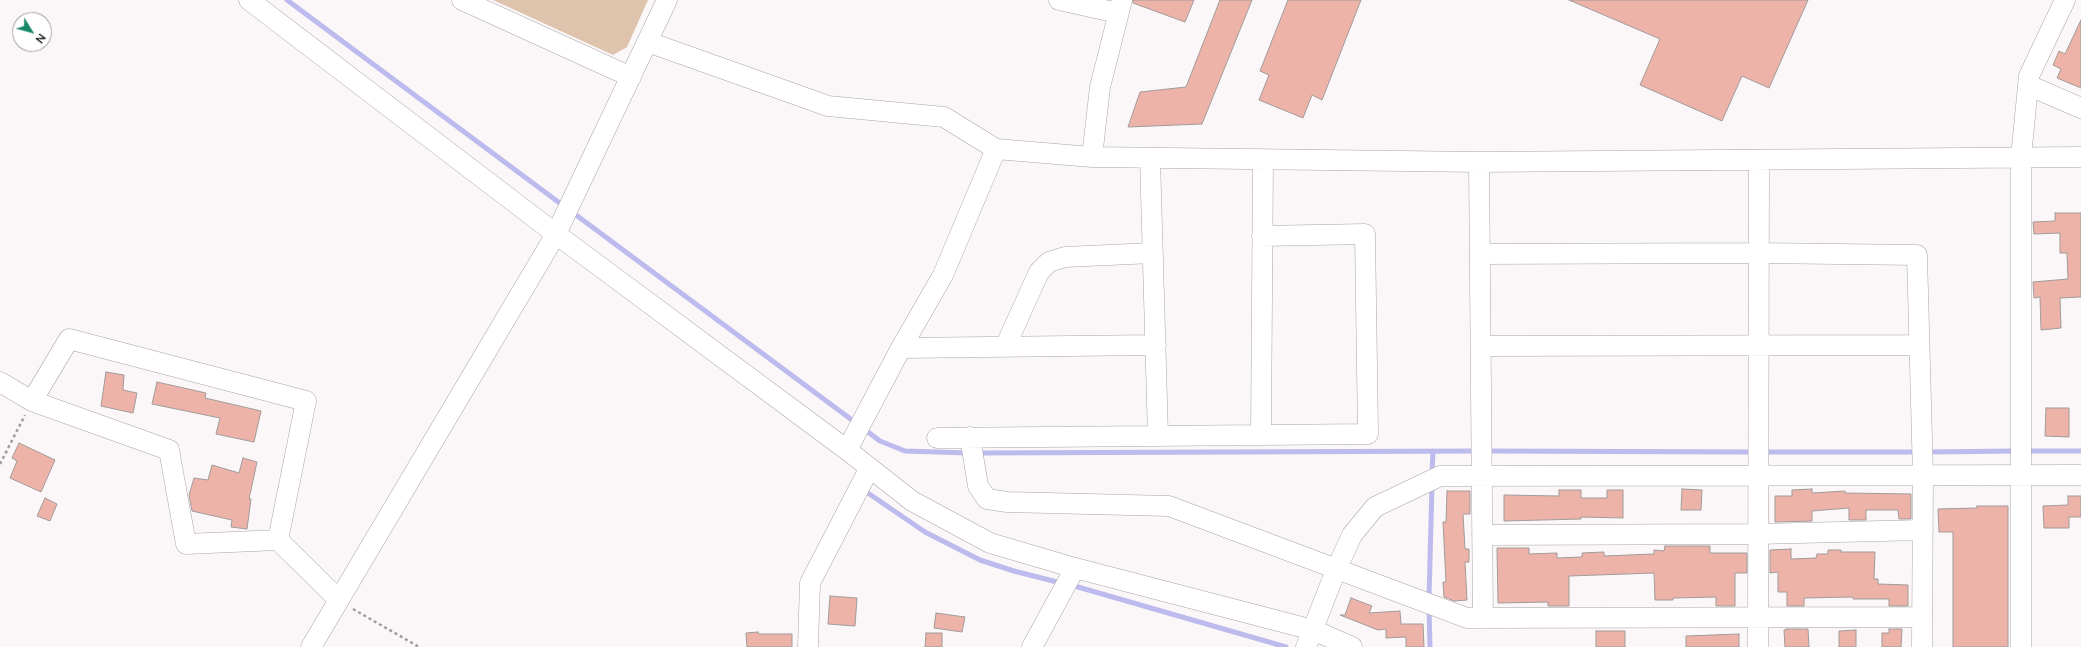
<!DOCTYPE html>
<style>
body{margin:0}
#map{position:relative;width:2081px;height:647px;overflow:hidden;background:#fbf6f7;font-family:Lato,sans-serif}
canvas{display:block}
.north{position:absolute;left:12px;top:12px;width:40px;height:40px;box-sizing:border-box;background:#fff;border:1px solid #a09f9f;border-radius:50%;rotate:127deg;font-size:11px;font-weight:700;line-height:16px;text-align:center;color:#110f10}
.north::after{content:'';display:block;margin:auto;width:14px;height:18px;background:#198868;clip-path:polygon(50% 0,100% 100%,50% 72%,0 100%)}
</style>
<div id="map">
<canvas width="2081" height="647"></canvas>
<div class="north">N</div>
</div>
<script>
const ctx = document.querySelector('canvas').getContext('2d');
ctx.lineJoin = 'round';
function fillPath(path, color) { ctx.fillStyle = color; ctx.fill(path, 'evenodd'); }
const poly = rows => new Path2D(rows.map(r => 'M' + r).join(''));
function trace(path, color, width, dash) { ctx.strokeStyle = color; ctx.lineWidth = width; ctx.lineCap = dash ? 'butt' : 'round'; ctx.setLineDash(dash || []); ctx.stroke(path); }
const green = poly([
 [493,0,648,0,627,47,613,55]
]);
const stream = poly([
 [287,0,565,207],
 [572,212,856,423],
 [864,429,880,441,905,451,968,453],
 [1486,451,1754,452],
 [2026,451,2081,451],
 [1762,452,1918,452],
 [1926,452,2018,451],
 [976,453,1478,451],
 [1432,474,1433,451],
 [865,491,925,532,980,560,1014,571,1061,583],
 [1071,585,1286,647],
 [1429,598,1432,484],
 [1429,608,1430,647]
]);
const building = poly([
 [1133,0,1194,0,1185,22,1133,3,1133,0],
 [1220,0,1252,0,1202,124,1128,127,1140,92,1186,87,1220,0],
 [1288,0,1361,0,1322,100,1312,95,1303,118,1259,100,1269,75,1260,71,1288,0],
 [1569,0,1808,0,1769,88,1742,76,1722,121,1640,85,1660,39,1569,0],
 [2081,20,2081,88,2057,78,2061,69,2053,65,2059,51,2065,54,2081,20],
 [2055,213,2081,213,2081,297,2060,298,2061,328,2041,330,2040,297,2034,298,2033,282,2068,279,2067,253,2060,253,2060,233,2034,234,2033,222,2055,221,2055,213],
 [106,372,124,375,123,390,137,393,133,413,101,406,106,372],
 [157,382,206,393,205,398,261,411,254,442,216,434,220,418,152,404,157,382],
 [2046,408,2069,408,2069,437,2045,436,2046,408],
 [19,443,55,460,41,492,10,478,17,461,12,458,19,443],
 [243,458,257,462,249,499,251,499,247,529,231,527,232,520,192,511,189,495,194,478,208,480,212,465,239,473,243,458],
 [1682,489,1702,490,1701,510,1681,510,1682,489],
 [1812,489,1812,493,1845,491,1845,493,1911,494,1911,519,1899,519,1898,510,1866,510,1866,520,1849,520,1849,508,1812,511,1812,521,1775,522,1775,496,1792,496,1792,490,1812,489],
 [1559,490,1581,490,1581,498,1607,498,1607,490,1623,490,1623,518,1581,517,1581,519,1504,521,1504,495,1559,496,1559,490],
 [1447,491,1470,491,1470,514,1463,514,1465,549,1469,549,1469,562,1465,562,1467,600,1454,601,1444,597,1443,582,1446,582,1443,522,1446,522,1447,491],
 [2068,496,2081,496,2081,517,2069,517,2069,528,2044,528,2043,506,2068,505,2068,496],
 [45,498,57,504,50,521,37,516,45,498],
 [1977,506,2008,506,2008,647,1953,647,1953,532,1939,532,1938,509,1977,508,1977,506],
 [1665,546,1710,546,1710,553,1747,553,1747,573,1735,573,1735,606,1716,606,1716,597,1673,598,1673,600,1655,600,1654,573,1569,576,1569,606,1548,606,1548,602,1498,603,1497,548,1529,548,1529,554,1557,553,1557,558,1582,557,1582,553,1604,552,1604,556,1654,554,1654,550,1664,551,1665,546],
 [1791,549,1791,559,1816,558,1817,554,1828,554,1828,550,1841,550,1841,552,1875,552,1874,579,1878,579,1878,584,1908,585,1908,606,1889,606,1889,599,1853,599,1853,597,1804,598,1804,606,1787,606,1787,592,1778,592,1778,572,1770,573,1770,550,1791,549],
 [830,596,857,598,855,626,828,624,830,596],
 [1351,598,1372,606,1369,613,1400,611,1401,624,1423,624,1424,647,1406,647,1406,637,1386,638,1386,629,1378,630,1340,615,1345,615,1351,598],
 [936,613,965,617,962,632,934,628,936,613],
 [1787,629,1808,629,1809,647,1785,647,1784,630,1787,629],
 [1889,629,1902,629,1901,647,1882,647,1882,633,1889,633,1889,629],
 [1856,630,1856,647,1839,647,1839,631,1856,630],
 [1596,631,1625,631,1625,647,1596,647,1596,631],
 [758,632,759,634,792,634,792,647,747,647,746,633,758,632],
 [926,633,942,633,942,647,925,647,926,633],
 [1739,634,1739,647,1686,647,1686,636,1739,634]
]);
const path = poly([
 [0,464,25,415],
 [353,609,419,647]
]);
const minor = poly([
 [249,0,556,234,847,450,912,501,990,543,1075,568,1313,630,1352,647],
 [462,0,631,77],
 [1059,0,1118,13],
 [648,42,828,106,944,117,996,149,1092,157,1479,162,2081,157],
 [2028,85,2081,108],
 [1092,157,1100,87,1122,0],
 [1150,158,1158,436],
 [1479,162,1483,618],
 [1480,254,1758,253,1917,255,1923,476,1922,647],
 [1481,346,1919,345],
 [1005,347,1039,272,1049,262,1065,257,1153,253],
 [901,348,1156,345],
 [0,382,32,401,169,450,186,544,278,540],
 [32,401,69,339,306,401,278,540,339,600],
 [1261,435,1263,159],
 [970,437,978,486,987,499,1007,502,1169,506,1467,618,1922,617],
 [937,438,1368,434,1365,234,1262,236],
 [847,450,901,348,943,275,996,149],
 [1482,535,1757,534,1923,530],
 [311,647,556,234,667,0],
 [808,647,810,583,869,469],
 [1032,647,1075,568],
 [1306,647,1336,570,1352,535,1375,507,1440,476,2081,475],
 [1758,647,1759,161],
 [2021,647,2021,157,2029,76,2065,0]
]);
fillPath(green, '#dec4ac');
trace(stream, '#bdbbed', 5);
fillPath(building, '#edb3a9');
trace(building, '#a19b9a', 1);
trace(minor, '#a9a4a6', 21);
trace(path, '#a19d9e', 2.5, [3, 3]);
trace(minor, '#fff', 20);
</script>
